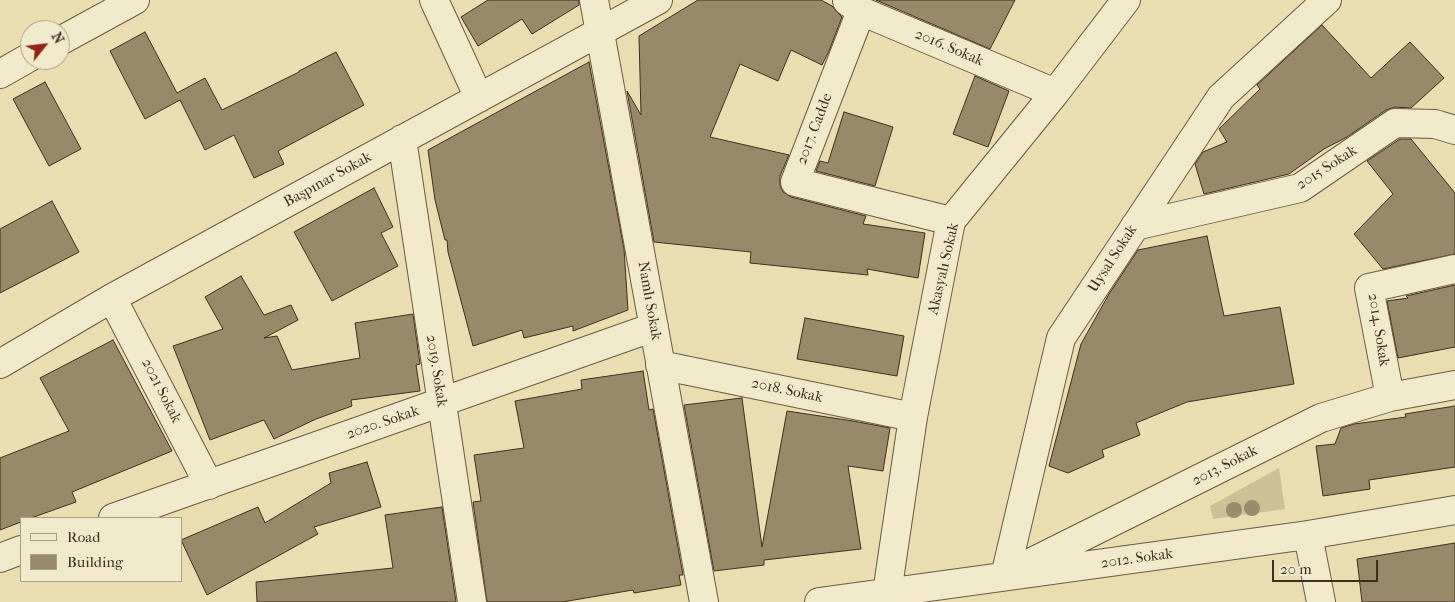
<!DOCTYPE html>
<meta charset="utf-8">
<style>
body{margin:0}
#map{position:relative;width:1455px;height:602px;overflow:hidden;background:#eaddb1;font-family:"IM FELL French Canon",serif}
canvas{display:block}
.legend{position:absolute;left:20px;top:517px;width:162px;height:65px;box-sizing:border-box;background:#f1e9cc;border:1px solid #ab9e87;margin:0;padding:6px 9px;list-style:none;font-size:15px;color:#412d20}
.legend li{display:flex;align-items:center;gap:10px;height:25px}
.legend b{width:25px;border:1px solid #ab9e87}
.north{position:absolute;left:20px;top:20px;width:50px;height:50px;box-sizing:border-box;background:#f1e9cc;border:1px solid #ab9e87;border-radius:50%;rotate:61deg;font-size:14px;font-weight:700;line-height:20px;text-align:center;color:#412d20}
.north::after{content:'';display:block;margin:auto;width:18px;height:22px;background:#8f2418;clip-path:polygon(50% 0,100% 100%,50% 72%,0 100%)}
.scale{position:absolute;left:1272px;top:560px;width:106px;height:22px;box-sizing:border-box;border:2px solid #412d20;border-top:0;padding-left:6px;font-size:15px;line-height:18px;white-space:nowrap;color:#412d20;-webkit-text-stroke:4px #f1e9cc;paint-order:stroke}
</style>
<div id="map">
<canvas width="1455" height="602"></canvas>
<ul class="legend">
<li><b style="height:6px;background:#f1e9cc"></b>Road</li>
<li><b style="height:14px;background:#99896b"></b>Building</li>
</ul>
<div class="north">N</div>
<div class="scale">20 m</div>
</div>
<script>
const ctx = document.querySelector('canvas').getContext('2d');
ctx.lineJoin = 'round';
function fillPath(path, color) { ctx.fillStyle = color; ctx.fill(path, 'evenodd'); }
const poly = rows => new Path2D(rows.map(r => 'M' + r).join(''));
function trace(path, color, width, dash) { ctx.strokeStyle = color; ctx.lineWidth = width; ctx.lineCap = dash ? 'butt' : 'round'; ctx.setLineDash(dash || []); ctx.stroke(path); }
function label(font, color, halo, rows, align = 'center') {
  ctx.font = font + ' "IM FELL French Canon",serif'; ctx.lineWidth = 4; ctx.setLineDash([]); ctx.textBaseline = 'middle'; ctx.strokeStyle = halo; ctx.fillStyle = color; for (const [text, x, y, turn = 0] of rows) {
    ctx.save(); ctx.translate(x, y); ctx.rotate((+turn || 0) * Math.PI / 180); ctx.textAlign = isNaN(turn) ? turn : align; if (halo) ctx.strokeText(text, 0, 0); ctx.fillText(text, 0, 0); ctx.restore();
  }
}
const green = poly([
 [1279,468,1285,509,1213,519,1210,506]
]);
const building = poly([
 [488,0,579,0,579,5,532,34,522,19,478,46,461,17,488,0],
 [698,0,821,0,832,6,838,13,842,17,829,51,822,65,791,50,778,81,740,64,710,137,789,155,780,176,780,185,783,192,791,197,866,216,863,224,925,233,918,278,867,269,868,275,750,263,751,252,654,242,627,91,641,115,639,36,698,0],
 [876,0,1015,0,990,49,876,0],
 [1322,25,1371,78,1410,42,1444,78,1411,108,1395,107,1386,110,1347,137,1324,149,1289,174,1204,194,1195,164,1203,152,1227,142,1219,129,1260,89,1257,85,1322,25],
 [145,32,177,93,205,78,222,110,299,72,299,71,336,52,364,105,278,151,284,164,254,178,234,135,205,150,180,100,145,119,110,51,145,32],
 [589,62,624,249,628,310,573,331,573,326,524,338,522,330,473,346,448,252,447,240,445,240,435,200,428,150,589,62],
 [975,76,1009,91,988,147,953,134,975,76],
 [45,82,81,149,49,166,13,99,45,82],
 [844,112,893,127,875,186,816,171,820,161,828,163,844,112],
 [1400,139,1411,139,1455,193,1455,254,1383,269,1354,234,1393,194,1367,161,1400,139],
 [374,188,393,227,381,233,398,266,332,301,294,232,374,188],
 [52,201,79,252,0,293,0,229,52,201],
 [1207,236,1224,316,1280,307,1294,384,1187,402,1136,423,1140,435,1102,450,1104,457,1068,473,1049,466,1081,344,1109,294,1138,250,1207,236],
 [241,276,264,315,291,305,298,320,264,338,277,336,292,370,360,358,355,323,413,314,420,364,416,365,420,391,351,400,352,406,316,419,274,439,264,420,210,440,173,346,223,329,205,297,241,276],
 [1455,285,1455,347,1398,358,1387,301,1408,298,1406,296,1455,285],
 [805,318,904,336,897,376,797,359,805,318],
 [113,340,172,451,72,492,76,502,31,518,21,518,21,522,0,530,0,458,69,431,40,378,113,340],
 [643,371,649,410,653,409,683,575,679,575,681,585,634,593,633,590,562,602,487,602,473,502,481,501,474,455,524,448,515,401,582,389,581,380,643,371],
 [742,398,762,547,787,411,853,421,890,428,883,471,848,466,861,549,764,560,764,565,714,571,684,405,742,398],
 [1455,406,1455,467,1369,480,1370,489,1323,496,1316,446,1335,444,1341,428,1354,424,1406,417,1405,414,1455,406],
 [367,462,381,507,314,527,318,534,207,595,181,540,258,507,265,523,331,483,329,473,367,462],
 [442,507,456,602,257,602,256,582,393,568,385,515,442,507],
 [1455,543,1455,602,1362,602,1357,559,1455,543]
]);
const minor = poly([
 [434,0,479,98],
 [594,0,704,602],
 [847,1,861,11,1055,93],
 [861,11,795,182,951,221],
 [60,41,135,0],
 [0,74,30,57],
 [402,139,472,602],
 [1135,226,1300,188,1395,123,1435,124,1455,130],
 [112,298,209,485],
 [0,364,112,298,658,0],
 [660,365,913,417],
 [1390,397,1369,288,1455,269],
 [113,518,654,327],
 [1308,535,1321,602],
 [0,558,21,550],
 [1024,566,1321,418,1390,397,1455,385],
 [1005,576,1061,338,1221,97,1327,0],
 [887,593,913,417,951,221,1055,93,1126,0],
 [819,602,1308,535,1455,510]
]);
const trees = [
 [1252,508],
 [1234,510]
];
const streetNames = [
 ["2016. Sokak",949,48,23],
 ["2017. Cadde",815,129,-69],
 ["2015 Sokak",1327,168,-33],
 ["Başpınar Sokak",328,180,-29],
 ["Uysal Sokak",1113,259,-57],
 ["Akasyalı Sokak",944,269,-77],
 ["Namlı Sokak",649,301,80],
 ["2014. Sokak",1378,330,81],
 ["2019. Sokak",436,371,81],
 ["2021 Sokak",161,391,63],
 ["2018. Sokak",787,391,12],
 ["2020. Sokak",383,423,-19],
 ["2013. Sokak",1225,466,-27],
 ["2012. Sokak",1137,559,-8]
];
fillPath(green, '#cdbf98');
fillPath(building, '#99896b');
trace(building, '#412d20', 1);
trace(minor, '#6b5944', 30);
trace(minor, '#f1e9cc', 28);
ctx.fillStyle = '#9c8c6e';
for (const [x, y] of trees) { ctx.beginPath(); ctx.arc(x, y, 8, 0, 2 * Math.PI); ctx.fill(); }
label('15px', '#412d20', '#f1e9cc', streetNames);
</script>
